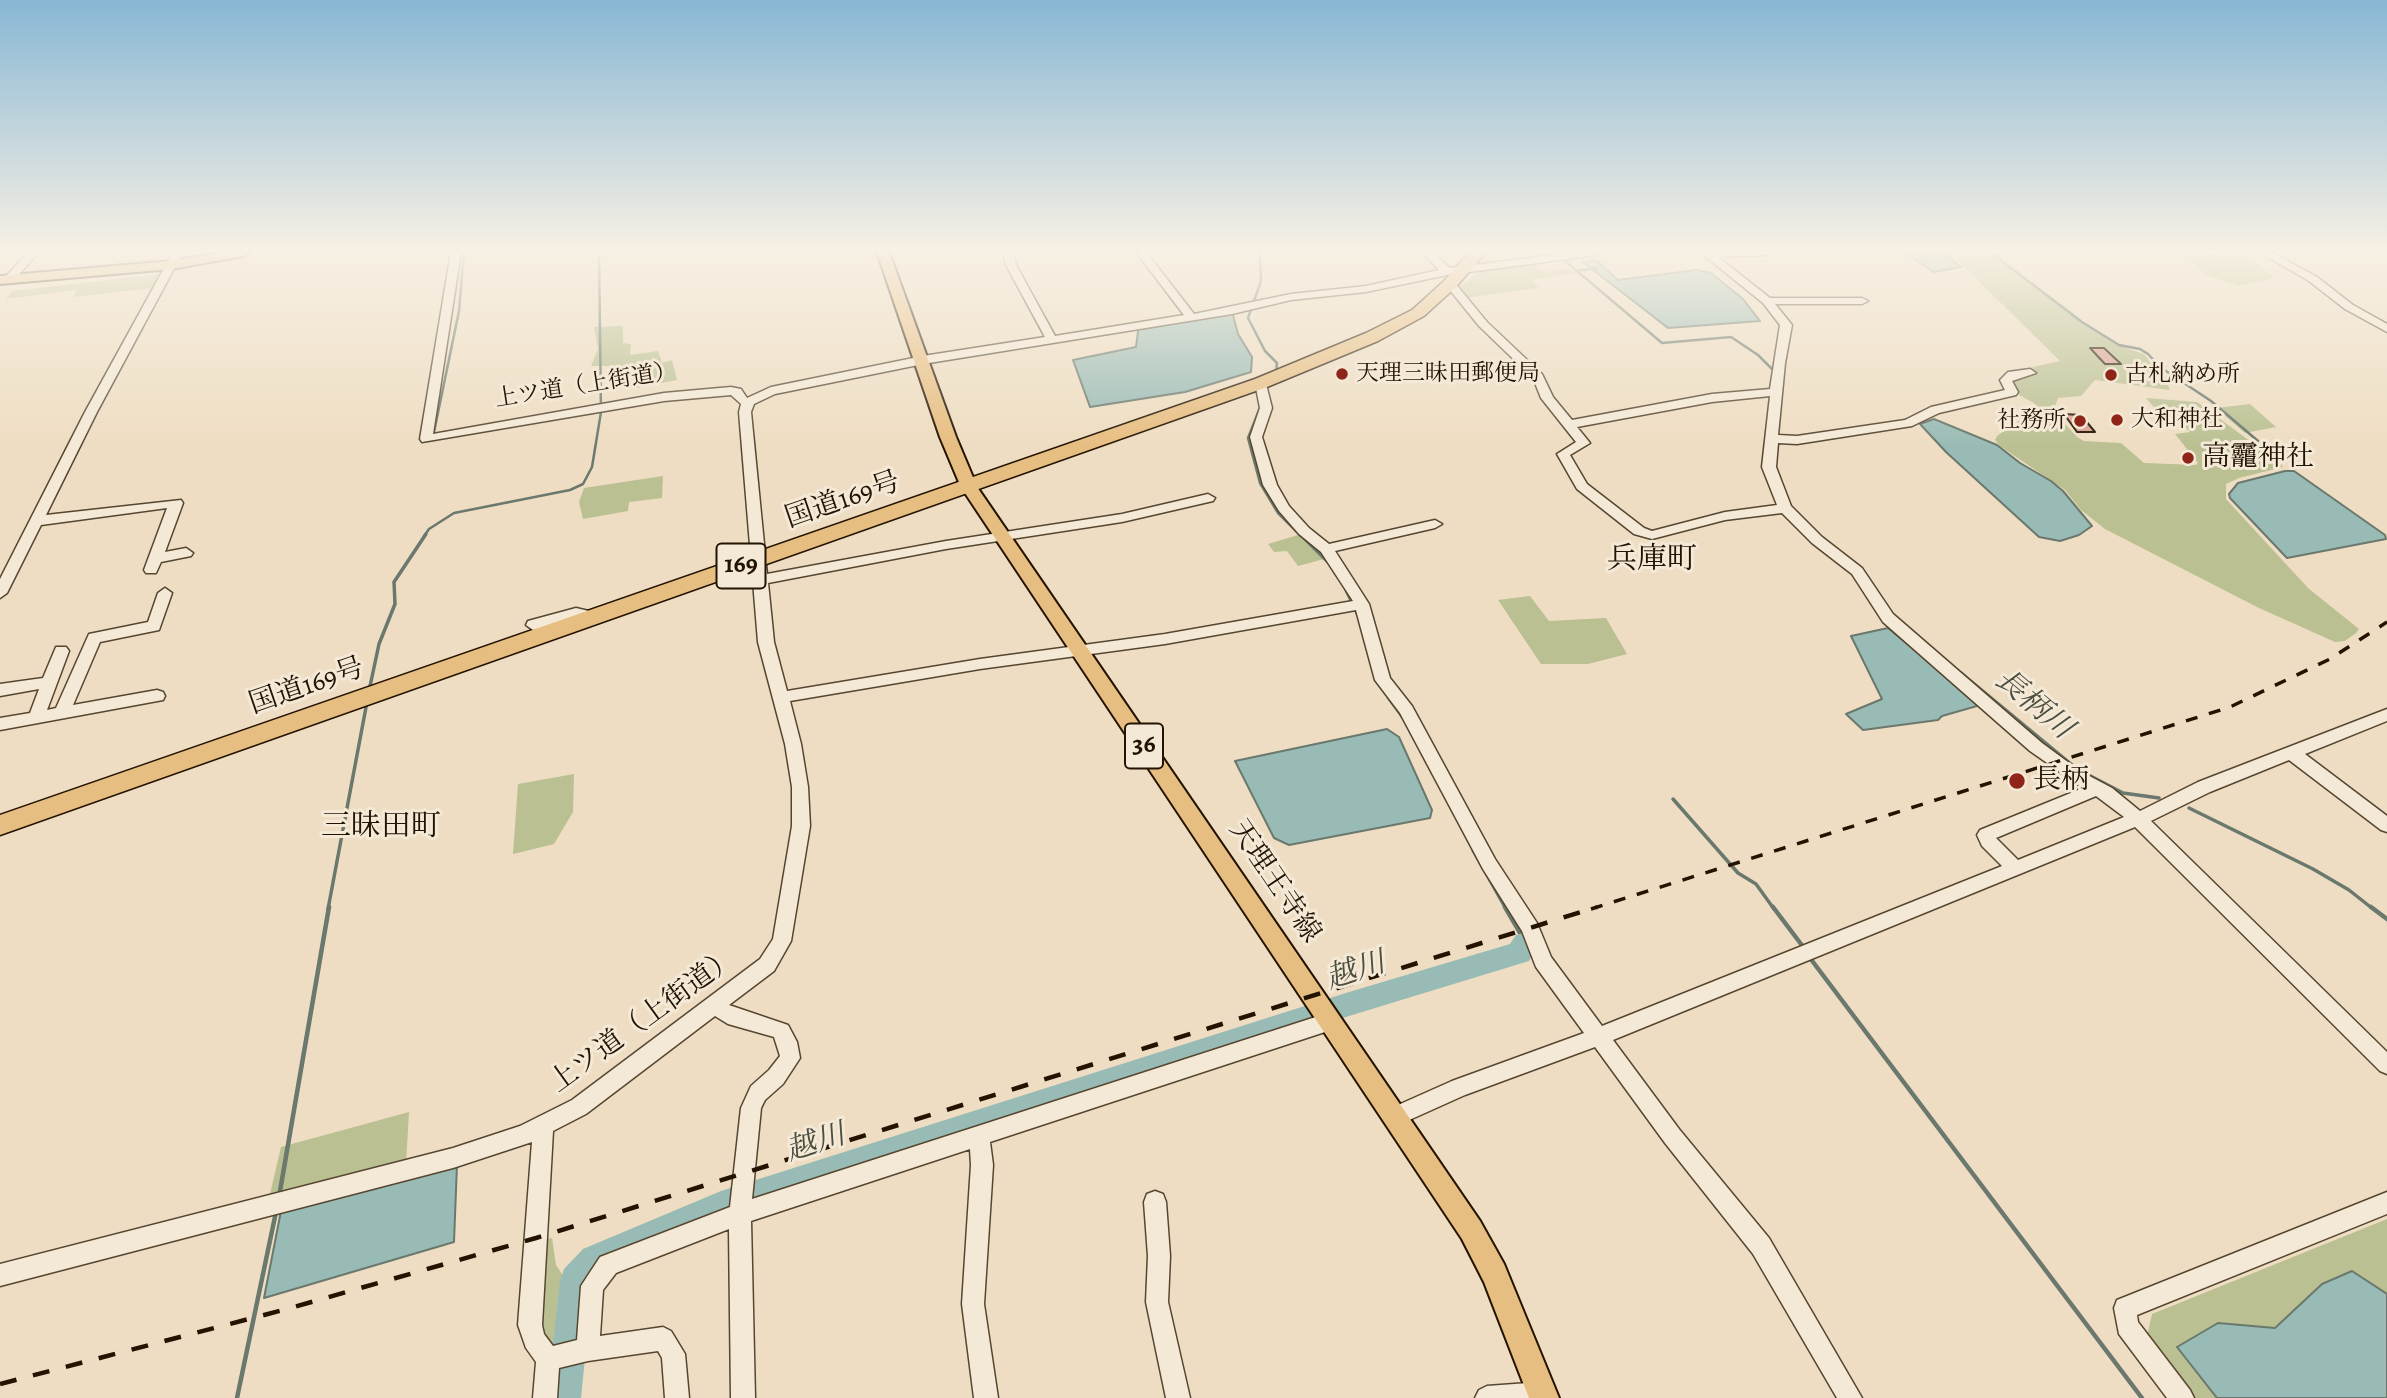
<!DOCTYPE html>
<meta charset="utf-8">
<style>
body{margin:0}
canvas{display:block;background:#eeddc2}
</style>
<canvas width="2387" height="1398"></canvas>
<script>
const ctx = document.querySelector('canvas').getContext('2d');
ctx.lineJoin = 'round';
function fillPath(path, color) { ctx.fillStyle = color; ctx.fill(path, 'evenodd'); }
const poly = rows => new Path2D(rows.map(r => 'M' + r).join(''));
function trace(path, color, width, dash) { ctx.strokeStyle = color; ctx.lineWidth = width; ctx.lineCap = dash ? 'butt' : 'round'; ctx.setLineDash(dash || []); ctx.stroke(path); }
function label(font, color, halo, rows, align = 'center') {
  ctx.font = font + ' Alegreya,"Noto Serif JP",serif'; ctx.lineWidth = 6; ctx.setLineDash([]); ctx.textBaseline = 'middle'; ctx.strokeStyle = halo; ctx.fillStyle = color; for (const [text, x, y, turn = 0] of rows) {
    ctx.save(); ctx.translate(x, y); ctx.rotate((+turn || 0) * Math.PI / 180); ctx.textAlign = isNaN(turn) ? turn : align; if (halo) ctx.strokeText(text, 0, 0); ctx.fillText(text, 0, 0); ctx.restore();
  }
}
const green = poly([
 [1949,252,1989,252,2081,322,2117,345,2144,354,2157,371,2172,381,2168,385,2170,390,2095,380,2081,396,2058,398,2053,411,2077,437,2084,441,2121,443,2144,463,2196,465,2198,463,2175,434,2190,432,2182,424,2160,414,2146,398,2197,402,2281,464,2283,467,2239,478,2226,484,2226,499,2308,588,2359,629,2356,633,2345,641,2335,642,2259,608,2105,529,2081,510,2065,490,2000,446,1995,440,1997,436,2017,422,2038,413,2039,408,2034,403,2006,388,2015,371,2060,361],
 [2215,254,2240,256,2256,263,2273,276,2272,279,2238,286,2207,275,2186,257],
 [1532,263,1544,272,1569,269,1575,273,1532,280,1538,288,1465,298,1457,289,1480,271],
 [160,274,152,288,74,297,76,290,6,299,12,291],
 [623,326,623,343,631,344,630,355,658,351,662,363,672,360,677,380,636,388,633,368,614,371,609,366,591,366,598,349,594,327],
 [2250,404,2276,427,2245,433,2216,408],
 [663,476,662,498,629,502,628,511,583,519,579,502,584,488],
 [1298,535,1311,546,1324,559,1298,566,1287,551,1274,552,1268,544],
 [1530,596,1549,621,1606,618,1627,654,1588,664,1541,664,1498,600],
 [574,774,573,812,554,844,513,854,518,784],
 [409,1112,406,1165,269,1198,281,1147],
 [2387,1219,2387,1398,2194,1398,2147,1336,2152,1314],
 [552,1238,556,1265,574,1293,568,1353,535,1340,536,1241]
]);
const water = poly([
 [1905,252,1943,252,1961,267,1933,272,1905,252],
 [1596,260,1618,280,1697,270,1711,273,1743,299,1760,321,1668,328,1583,262,1596,260],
 [1232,311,1238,334,1252,357,1251,372,1185,392,1090,407,1073,360,1136,347,1138,331,1136,325,1232,311],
 [1934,419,1997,445,2020,463,2051,481,2063,491,2092,526,2079,535,2060,541,2039,537,1946,452,1920,424,1934,419],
 [2285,471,2294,471,2385,535,2386,539,2287,558,2230,498,2229,494,2238,483,2285,471],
 [1888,628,1978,702,1977,706,1942,716,1938,720,1863,730,1846,714,1882,699,1851,636,1888,628],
 [1387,729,1399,737,1432,810,1430,818,1289,845,1274,838,1235,761,1387,729],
 [457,1164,454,1242,264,1298,281,1211,457,1164],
 [2352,1271,2387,1294,2387,1398,2217,1398,2177,1347,2218,1323,2275,1328,2322,1284,2352,1271]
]);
const streamFar2 = poly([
 [1260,252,1261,281,1248,318,1265,351,1277,363,1276,373],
 [1990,252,2082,322,2119,345,2140,349,2148,354,2160,367,2211,401,2258,441],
 [2269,252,2301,269],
 [1564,260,1662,343,1731,337,1758,355,1772,369],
 [1577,271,1596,268],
 [2311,274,2325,284],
 [1261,405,1248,438,1260,483,1278,513,1301,536],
 [434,432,459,311,464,252],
 [424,536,429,529,454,513,570,490,583,484,592,467,601,412,599,252]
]);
const streamFar1 = poly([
 [1300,534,1329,563],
 [1346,590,1358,615],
 [1961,673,2077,769,2123,793,2159,798],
 [369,691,379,644,395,604,394,582,426,534],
 [1388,697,1404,719],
 [1673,799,1738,873,1756,884,1774,909],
 [2189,808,2313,869,2349,890,2373,909],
 [1473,850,1506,909],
 [328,909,367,702]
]);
const stream = poly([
 [1505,907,1526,943],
 [1773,907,1804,948],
 [2371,907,2387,919],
 [1810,958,2142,1398],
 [279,1197,329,907],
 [237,1398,276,1212]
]);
const river = poly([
 [1526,932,1536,935,1539,943,1529,961,1349,1016,722,1222,605,1271,592,1288,581,1398,547,1398,560,1281,564,1269,583,1249,721,1191,1349,992,1510,944,1516,935,1526,932]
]);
const building = poly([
 [2090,348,2104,348,2121,364,2105,364,2090,348],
 [2064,414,2081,415,2095,432,2077,432,2064,414]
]);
const minor = poly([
 [29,252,39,252,13,281,5,281,5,277,29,252],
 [173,252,183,252,97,412,46,515,181,500,183,503,165,552,186,548,193,553,191,556,161,562,156,573,146,573,144,570,167,508,41,525,7,593,0,598,0,579,85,412,173,252],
 [451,252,461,252,433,434,664,393,731,387,741,389,747,398,771,387,923,356,1045,337,1006,265,1003,252,1013,252,1016,265,1055,336,1184,315,1136,252,1146,252,1194,314,1291,294,1366,286,1439,270,1422,252,1433,252,1450,268,1576,252,1602,252,1597,255,1447,275,1366,292,1291,300,1232,314,923,364,775,394,754,404,751,412,767,574,946,541,1122,514,1208,494,1215,498,1213,501,1122,522,946,549,768,583,774,642,787,691,980,659,1165,634,1353,601,1321,552,1299,534,1279,511,1263,485,1250,437,1260,408,1255,383,1257,380,1265,380,1272,408,1262,437,1277,485,1289,506,1309,528,1329,544,1435,520,1442,524,1435,528,1335,551,1369,604,1390,678,1412,706,1495,859,1537,923,1551,957,1602,1026,2002,866,1982,846,1977,835,1980,830,2083,788,2030,751,1883,622,1852,574,1812,543,1782,513,1725,520,1652,539,1634,534,1577,489,1557,454,1576,442,1541,398,1533,378,1479,326,1445,284,1454,282,1487,322,1542,374,1553,397,1572,420,1712,394,1770,389,1780,325,1763,303,1700,252,1772,252,1767,255,1718,257,1770,298,1862,298,1868,301,1862,304,1775,304,1792,325,1785,363,1778,435,1797,436,1905,420,1931,407,2005,390,2000,380,2008,372,2030,369,2036,373,2012,381,2018,392,2016,395,1939,413,1912,426,1797,444,1778,443,1776,467,1791,506,1822,537,1862,568,1893,614,2042,743,2080,771,2112,788,2140,811,2198,782,2387,709,2387,721,2305,754,2387,816,2387,832,2381,830,2289,760,2210,792,2151,821,2387,1052,2387,1074,2380,1071,2135,827,1613,1040,1679,1129,1769,1238,1862,1398,1837,1398,1753,1254,1665,1143,1595,1047,1465,1095,1396,1126,1389,1123,1386,1116,1389,1109,1452,1081,1584,1033,1536,967,1522,931,1483,869,1400,713,1375,680,1356,610,1165,644,980,669,790,701,801,744,808,787,810,826,791,941,774,971,729,1005,788,1025,797,1042,800,1058,783,1084,765,1100,761,1108,752,1199,1331,1012,1338,1015,1341,1021,1338,1027,1331,1030,990,1142,993,1165,984,1304,998,1398,974,1398,962,1304,971,1165,970,1149,751,1221,755,1398,731,1398,729,1229,616,1273,603,1290,600,1336,663,1327,671,1331,685,1354,689,1398,665,1398,662,1358,658,1351,588,1361,559,1368,557,1398,533,1398,536,1362,526,1348,518,1325,532,1142,453,1168,0,1286,0,1264,453,1148,520,1126,572,1100,760,959,773,939,792,826,792,787,785,744,758,642,739,412,741,404,731,395,664,401,422,442,420,439,451,252],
 [1770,396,1762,467,1777,505,1725,512,1652,531,1644,528,1587,484,1570,455,1590,443,1577,427,1712,402,1770,396],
 [2096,796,2124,817,2018,860,1996,838,2096,796],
 [715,1016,728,1024,774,1037,780,1056,769,1070,751,1086,741,1108,730,1207,600,1257,581,1286,577,1340,553,1346,544,1334,542,1325,553,1131,586,1114,715,1016],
 [2259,252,2271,252,2317,277,2353,305,2387,324,2387,332,2345,309,2309,281,2259,252],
 [165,588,172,593,159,630,100,642,73,705,157,690,163,692,165,696,163,700,0,730,0,718,30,713,39,689,0,696,0,684,43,678,56,647,66,647,69,651,47,710,56,708,89,634,148,622,158,593,165,588],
 [576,608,589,611,593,620,591,624,581,624,576,618,533,630,526,625,528,621,576,608],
 [1155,1191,1163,1194,1166,1202,1170,1256,1168,1302,1190,1398,1166,1398,1146,1302,1148,1256,1144,1202,1147,1194,1155,1191],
 [2387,1192,2387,1214,2137,1315,2138,1322,2190,1390,2194,1398,2167,1398,2119,1334,2114,1308,2117,1300,2387,1192],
 [1542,1382,1550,1386,1554,1394,1552,1398,1475,1398,1479,1390,1487,1386,1542,1382]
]);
const major = poly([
 [224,252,250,252,244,256,171,269,0,284,0,276,171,261,224,252],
 [877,252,889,252,956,437,977,487,1480,1221,1504,1264,1559,1398,1529,1398,1484,1282,1462,1239,961,487,940,437,877,252]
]);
const highway = poly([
 [1470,252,1486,252,1456,287,1424,316,1378,341,1267,387,0,835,0,815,1255,379,1366,333,1412,310,1444,281,1470,252]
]);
const railFar1 = poly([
 [1591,909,2230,707,2330,659,2387,622]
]);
const rail = poly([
 [0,1384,287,1309,536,1238,1597,907]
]);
const markers = [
 [1342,374,7,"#8f2418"],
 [2111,375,7,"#8f2418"],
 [2117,420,7,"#8f2418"],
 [2080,421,7,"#8f2418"],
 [2188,458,7,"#8f2418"],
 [2017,781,9,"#8f2418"]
];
const farPoinames = [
 ["天理三昧田郵便局",1356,374],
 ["古札納め所",2125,375],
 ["大和神社",2131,420],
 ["社務所",2066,421,"right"]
];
const farStreetnames = [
 ["上ツ道（上街道）",586,386,-9]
];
const shields = [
 [741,566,49],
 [1144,746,38]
];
const shieldNames = [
 ["169",741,566],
 ["36",1144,746]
];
const poiNames = [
 ["高龗神社",2202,458],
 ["長柄",2033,781]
];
const streetNames = [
 ["国道169号",843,501,-19],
 ["国道169号",307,687,-19],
 ["天理王寺線",1274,882,56],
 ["上ツ道（上街道）",644,1021,-36]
];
const neighbourhoodNames = [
 ["兵庫町",1652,561],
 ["三昧田町",381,828]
];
const waterNames = [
 ["長柄川",2033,705,40],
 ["越川",1356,972,-18],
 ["越川",816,1144,-18]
];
fillPath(green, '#bac092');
fillPath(water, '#99bbb5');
trace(water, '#6a786d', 2);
trace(streamFar2, '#6a786d', 2.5);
trace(streamFar1, '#6a786d', 3.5);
trace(stream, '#6a786d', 4.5);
fillPath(river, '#99bbb5');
fillPath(building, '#d8a193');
trace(building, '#231300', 2);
trace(minor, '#564630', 3);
trace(major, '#231300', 4);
trace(highway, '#231300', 3);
fillPath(minor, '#f4e9d7');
fillPath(major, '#e7be81');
fillPath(highway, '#e7be81');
trace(railFar1, '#231300', 3.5, [12, 12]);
trace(rail, '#231300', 4.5, [17, 17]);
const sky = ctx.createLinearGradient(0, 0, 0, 447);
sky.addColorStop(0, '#88b7d4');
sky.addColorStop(0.56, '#f7f0e4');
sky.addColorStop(1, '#f7f0e400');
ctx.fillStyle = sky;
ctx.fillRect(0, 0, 2387, 447);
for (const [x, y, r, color] of markers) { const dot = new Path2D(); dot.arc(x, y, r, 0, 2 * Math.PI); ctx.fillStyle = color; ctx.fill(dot); trace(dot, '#f4e9d7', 2.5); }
label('23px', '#231300', '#f4e9d7', farPoinames, 'left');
label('23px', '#231300', '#f4e9d7', farStreetnames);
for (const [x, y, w] of shields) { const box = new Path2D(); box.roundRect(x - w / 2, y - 22.5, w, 45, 5); ctx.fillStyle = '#f4e9d7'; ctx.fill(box); trace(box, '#231300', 2); }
label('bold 26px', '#231300', null, shieldNames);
label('28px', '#231300', '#f4e9d7', poiNames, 'left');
label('28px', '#231300', '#f4e9d7', streetNames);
label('30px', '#231300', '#f4e9d7', neighbourhoodNames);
label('italic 30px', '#4c4e3f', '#f4e9d7', waterNames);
</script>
